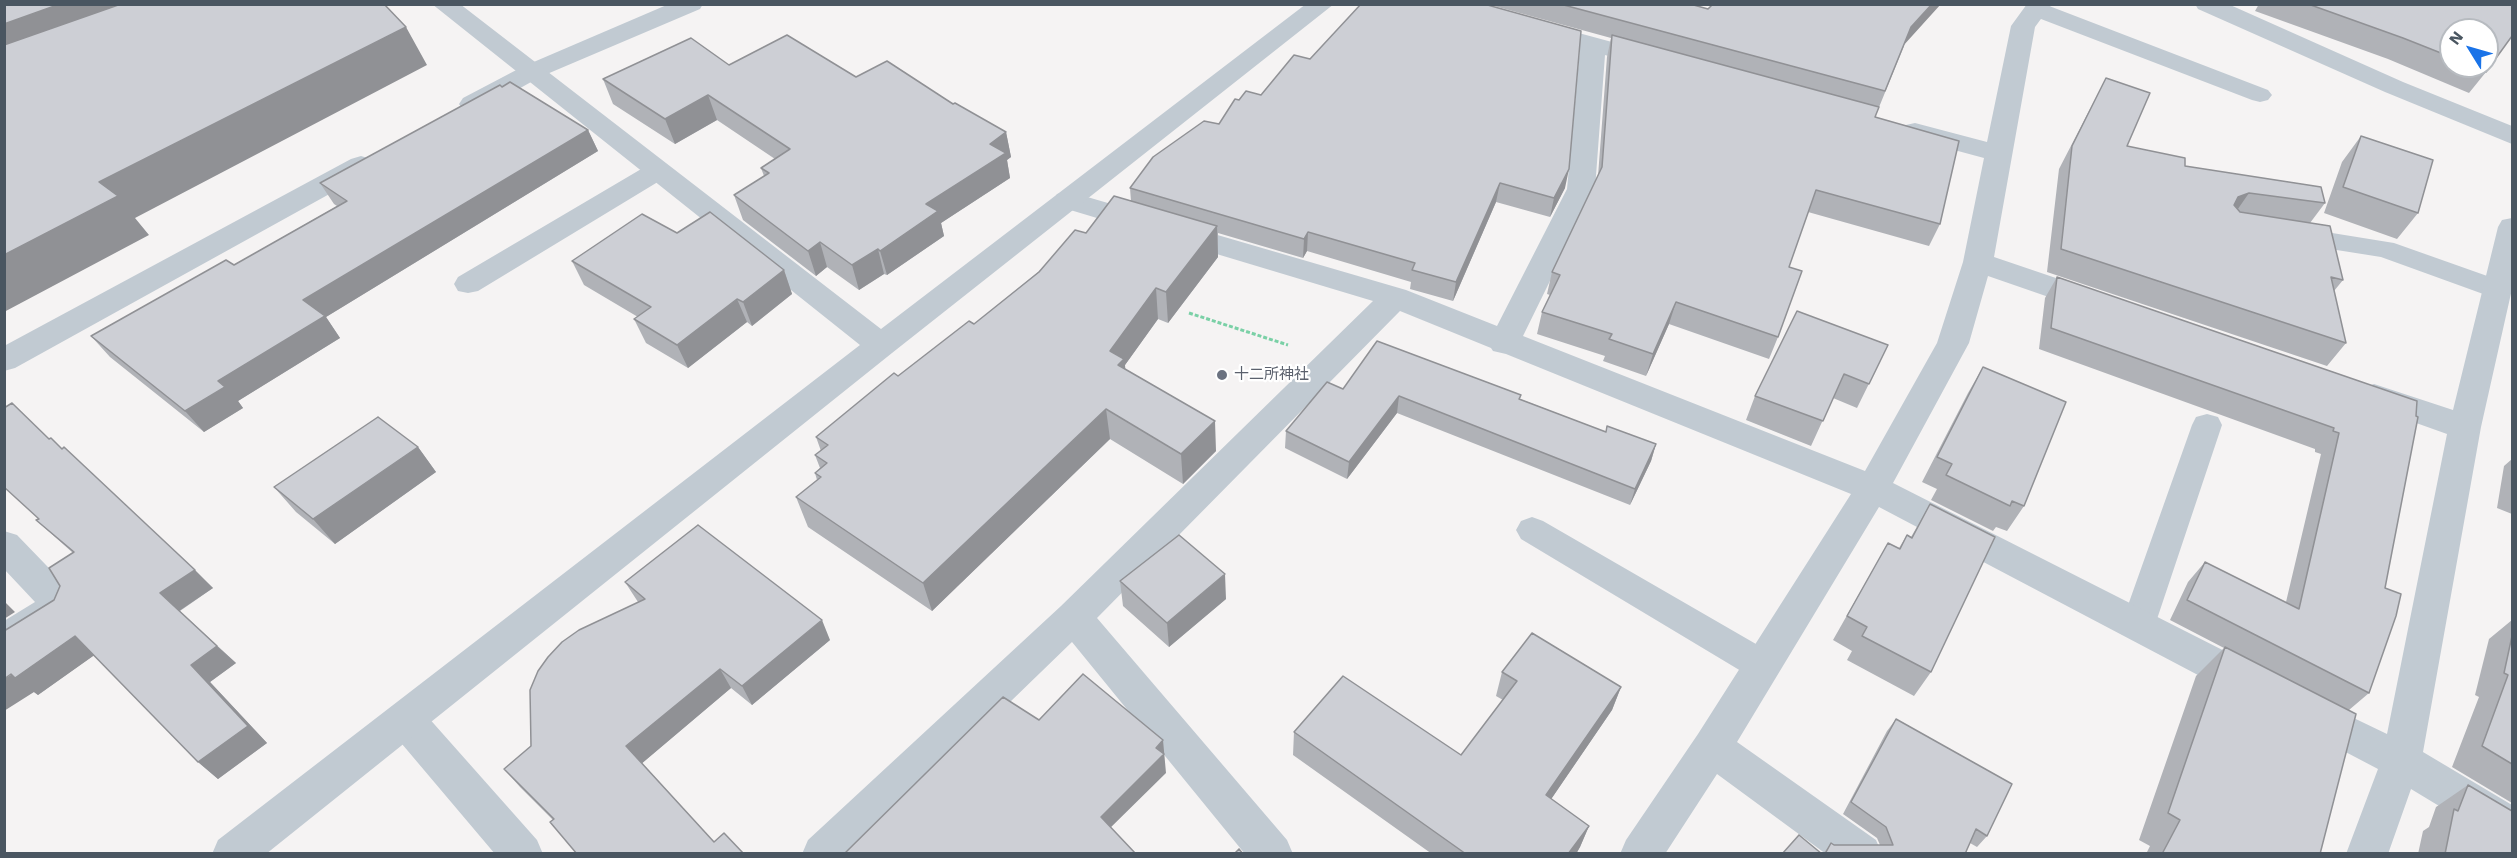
<!DOCTYPE html>
<meta charset="utf-8">
<style>
body{margin:0}
#map{position:relative;width:2517px;height:858px;overflow:hidden;background:#f5f3f3;font-family:"Work Sans",sans-serif}
canvas{display:block}
.frame{position:absolute;inset:0;border:6px solid #4a5661;pointer-events:none}
.north{position:absolute;left:2439px;top:18px;width:60px;height:60px;box-sizing:border-box;background:#fff;border:2px solid #b7bbc0;border-radius:50%;rotate:307deg;font-size:16px;font-weight:700;line-height:24px;text-align:center;color:#4a5661}
.north::after{content:'';display:block;margin:auto;width:21px;height:27px;background:#1a73e8;clip-path:polygon(50% 0,100% 100%,50% 72%,0 100%)}
</style>
<div id="map">
<canvas width="2517" height="858"></canvas>
<div class="frame"></div>
<div class="north">N</div>
</div>
<script>
const ctx = document.querySelector('canvas').getContext('2d');
ctx.lineJoin = 'round';
const poly = rows => new Path2D(rows.map(r => 'M' + r).join(''));
function trace(path, color, width, dash) { ctx.strokeStyle = color; ctx.lineWidth = width; ctx.lineCap = dash ? 'butt' : 'round'; ctx.setLineDash(dash || []); ctx.stroke(path); }
function fillPath(path, color) { ctx.fillStyle = color; ctx.fill(path, 'evenodd'); }
function label(font, color, halo, rows, align = 'center') {
  ctx.font = font + ' "Work Sans","Noto Sans JP",sans-serif'; ctx.lineWidth = 4.5; ctx.setLineDash([]); ctx.textBaseline = 'middle'; ctx.strokeStyle = halo; ctx.fillStyle = color; for (const [text, x, y, turn = 0] of rows) {
    ctx.save(); ctx.translate(x, y); ctx.rotate((+turn || 0) * Math.PI / 180); ctx.textAlign = isNaN(turn) ? turn : align; if (halo) ctx.strokeText(text, 0, 0); ctx.fillText(text, 0, 0); ctx.restore();
  }
}
const path = poly([
 [1189,313,1288,345]
]);
const service = poly([
 [2028,4,2044,4,2268,90,2272,95,2268,100,2260,102,2252,100,2028,14,2025,9,2028,4],
 [657,163,666,165,670,171,666,177,478,291,468,293,458,291,454,284,458,277,648,165,657,163],
 [2295,227,2394,243,2507,283,2511,290,2507,297,2497,299,2381,257,2286,242,2282,236,2286,230,2295,227],
 [2207,414,2218,417,2222,425,2155,625,2150,635,2138,639,2126,635,2121,625,2192,425,2196,417,2207,414],
 [1532,517,1543,521,1775,655,1780,666,1775,677,1763,681,1751,677,1521,539,1516,530,1521,521,1532,517]
]);
const minor = poly([
 [669,4,703,4,700,9,540,77,481,110,472,112,463,110,459,104,463,98,522,67,669,4],
 [2027,4,2052,4,2035,27,1994,257,2103,294,2107,301,2103,308,2092,312,1988,276,1969,343,1893,483,2262,670,2267,682,2262,694,2248,699,2234,694,1879,507,1737,742,1876,840,1882,854,1826,854,1717,774,1665,854,1620,854,1626,840,1698,734,1851,494,1506,354,1493,351,1491,348,1400,311,1097,618,1287,840,1293,854,1245,854,1072,642,853,854,802,854,808,840,1061,606,1373,301,1057,206,1053,200,1057,194,1067,191,1077,194,1406,290,1497,326,1567,189,1580,48,1529,34,1526,29,1529,24,1538,22,1660,55,1664,60,1660,65,1651,68,1605,55,1595,189,1523,336,1865,471,1937,343,1963,262,1984,158,1906,137,1902,131,1906,125,1915,123,1987,142,2011,26,2027,4],
 [361,156,371,159,375,165,371,171,15,368,4,371,4,346,351,159,361,156],
 [2512,218,2512,289,2481,427,2423,752,2512,805,2512,846,2497,841,2411,789,2388,854,2346,854,2378,769,2296,726,2291,714,2296,702,2310,697,2387,734,2447,434,2363,404,2358,396,2363,388,2374,384,2453,410,2498,227,2502,220,2512,218],
 [4,531,17,535,74,594,79,605,74,616,17,652,4,657,4,621,35,602,4,569,4,531],
 [405,702,419,707,537,840,543,854,495,854,391,731,385,719,391,707,405,702]
]);
const tertiary = poly([
 [432,4,460,4,881,329,1306,4,1334,4,892,353,266,854,212,854,218,840,860,345,432,4],
 [2195,4,2228,4,2403,82,2512,126,2512,144,2385,92,2198,9,2195,4]
]);
const wall = poly([
 [1487,4,1690,4,1708,9,1904,46,1875,117,1940,224,1929,246,1808,212,1789,267,1778,337,1769,359,1669,324,1646,376,1603,361,1605,356,1537,334,1542,312,1550,295,1547,294,1552,272,1598,176,1607,57,1611,38],
 [2259,4,2512,4,2486,72,2469,93,2388,59,2255,11],
 [2451,30,2487,66,2451,66],
 [729,65,856,77,953,104,1006,132,1011,157,1007,160,1010,178,941,223,944,236,887,275,884,274,859,290,827,267,816,276,743,220,734,195,764,176,761,168,775,159,717,120,675,144,613,104,603,79],
 [2106,78,2127,146,2185,166,2325,203,2310,223,2343,280,2334,291,2346,343,2327,366,2047,272,2059,169],
 [1219,124,1565,188,1550,217,1496,202,1453,301,1410,289,1411,282,1307,251,1303,258,1218,233,1218,257,1168,323,1158,319,1125,365,1125,369,1216,451,1183,484,1110,439,932,611,808,527,796,497,817,480,815,473,820,468,815,455,821,451,816,437,898,376,974,324,1086,233,1131,201,1130,188],
 [588,130,598,151,326,317,340,338,238,401,243,408,204,432,110,357,91,336,234,265,337,206,334,204,320,183],
 [2361,136,2418,213,2397,239,2324,213,2342,162],
 [677,233,784,270,792,294,752,326,747,322,688,368,646,343,634,319,638,317,584,285,572,261],
 [2057,277,2417,401,2385,588,2369,693,2349,710,2320,854,2146,854,2150,846,2139,840,2196,676,2224,648,2170,620,2188,582,2205,562,2286,602,2321,454,2315,452,2315,449,2039,349,2045,298],
 [1888,345,1857,408,1833,398,1811,446,1746,420,1755,396],
 [1983,367,2024,506,2007,531,1996,527,1993,531,1931,500,1937,489,1922,482,1968,393],
 [1343,389,1521,395,1520,399,1606,432,1656,444,1651,461,1630,505,1397,413,1347,479,1285,448,1286,431],
 [49,439,213,588,180,611,236,663,210,682,267,743,218,779,198,762,94,655,38,695,34,692,54,600,73,553,36,520,39,519],
 [418,447,436,472,335,544,296,512,274,487],
 [2512,459,2512,514,2497,508,2504,466],
 [1930,504,1931,672,1914,696,1847,660,1852,651,1833,640,1888,543,1899,548,1907,535,1911,537],
 [1120,581,1226,599,1169,647,1123,606],
 [625,582,830,640,752,705,731,688,642,763,714,842,744,854,553,820,520,787,504,769,531,746,638,602],
 [2512,620,2512,803,2452,767,2479,697,2475,695,2489,639],
 [1502,672,1621,687,1612,710,1551,799,1589,826,1580,847,1576,854,1432,854,1293,755,1294,732,1461,755,1503,700,1496,696],
 [1896,719,1987,836,1977,847,1970,843,1965,854,1823,854,1831,843,1834,845,1880,845,1877,838,1843,814,1887,731],
 [2468,785,2512,854,2418,854,2423,831,2429,827,2436,807]
]);
const shadedWall = poly([
 [60,4,151,4,4,72,4,24],
 [1932,4,1941,4,1903,46,1911,27],
 [406,27,427,65,135,218,149,235,4,312,4,255,99,182],
 [708,95,717,120,675,144,665,119],
 [588,130,598,151,326,317,340,338,238,401,243,408,204,432,185,411,218,381,303,300],
 [1006,132,1011,157,1007,160,1010,178,941,223,944,236,887,275,880,251,926,204,990,144],
 [1569,169,1565,188,1550,217,1554,198],
 [1500,183,1496,202,1453,301,1456,282],
 [2249,193,2233,216,2222,220,2238,197],
 [1217,226,1218,257,1168,323,1166,292],
 [1308,232,1307,251,1303,258,1304,239],
 [820,242,827,267,816,276,808,251],
 [878,249,884,274,859,290,852,265],
 [784,270,792,294,752,326,743,302],
 [1156,288,1158,319,1125,365,1127,389,1110,351],
 [737,299,747,322,688,368,677,345],
 [1676,302,1669,324,1646,376,1653,354],
 [1399,396,1397,413,1347,479,1349,462],
 [1106,409,1110,439,932,611,923,583],
 [1215,421,1216,451,1183,484,1181,454],
 [1656,444,1651,461,1630,505,1635,489],
 [418,447,436,472,335,544,313,519],
 [195,570,213,588,179,611,160,593],
 [1225,574,1226,599,1169,647,1167,623],
 [4,601,15,612,4,619],
 [822,620,830,640,752,705,742,686],
 [75,636,96,654,38,695,34,692,4,711,4,679],
 [217,646,236,663,210,682,267,743,218,779,198,762,191,665],
 [720,669,731,688,640,765,626,746],
 [1621,687,1612,710,1539,817,1546,795],
 [1163,740,1166,773,1104,834,1101,817],
 [1589,826,1580,847,1576,854,1568,854]
]);
const building = poly([
 [4,4,60,4,4,24,4,4],
 [121,4,384,4,406,27,99,182,118,196,4,255,4,45,121,4],
 [1361,4,1484,4,1581,31,1569,169,1554,198,1500,183,1456,282,1412,270,1415,263,1308,232,1304,239,1130,188,1153,157,1204,121,1219,124,1235,99,1239,100,1246,91,1261,95,1294,55,1310,59,1361,4],
 [1560,4,1690,4,1708,9,1713,4,1932,4,1911,27,1885,91,1560,4],
 [2308,4,2512,4,2512,36,2486,72,2472,66,2487,66,2487,30,2451,30,2451,57,2403,38,2308,4],
 [787,35,856,77,887,61,953,104,955,103,1006,132,990,144,1006,153,926,204,938,211,880,251,878,249,852,265,820,242,808,251,734,195,769,173,761,168,790,149,708,95,665,119,603,79,691,38,729,65,787,35],
 [1612,35,1879,107,1875,117,1959,141,1940,224,1816,190,1789,267,1802,271,1778,337,1676,302,1653,354,1609,339,1612,334,1542,312,1560,275,1552,272,1602,167,1612,35],
 [2106,78,2150,93,2127,146,2185,158,2185,166,2321,187,2325,203,2249,193,2238,197,2234,205,2240,212,2330,226,2343,280,2331,277,2346,343,2061,249,2072,146,2106,78],
 [510,82,588,130,303,300,325,316,218,381,225,387,185,411,91,336,226,260,234,265,347,201,320,183,500,85,502,87,510,82],
 [2361,136,2433,160,2418,213,2343,187,2361,136],
 [1114,196,1217,226,1166,292,1156,288,1110,351,1124,359,1118,365,1215,421,1181,454,1106,409,923,583,796,497,821,477,815,473,827,463,815,455,828,445,816,437,894,373,898,376,969,321,974,324,1039,272,1075,230,1086,233,1114,196],
 [710,212,784,270,743,302,737,299,677,345,634,319,651,307,572,261,642,214,677,233,710,212],
 [2057,277,2417,401,2416,416,2418,417,2385,588,2401,594,2396,616,2369,693,2187,600,2205,562,2299,609,2339,433,2333,431,2334,428,2051,328,2057,277],
 [1797,311,1888,345,1869,384,1844,374,1823,421,1755,396,1797,311],
 [1377,341,1521,395,1519,399,1606,432,1607,426,1656,444,1635,489,1399,396,1349,462,1286,431,1327,382,1343,389,1377,341],
 [1983,367,2066,402,2024,506,2012,501,2010,506,1946,475,1952,464,1937,457,1983,367],
 [12,403,49,439,51,438,62,449,64,447,195,570,160,593,217,646,191,665,248,726,198,762,75,636,15,678,11,674,4,679,4,631,54,600,60,586,49,568,74,552,36,520,39,519,4,487,4,408,12,403],
 [378,417,418,447,313,519,274,487,378,417],
 [1930,504,1995,537,1931,672,1862,636,1867,627,1847,616,1888,543,1900,549,1907,535,1912,538,1930,504],
 [698,525,822,620,742,686,720,669,626,746,714,842,724,833,744,854,577,854,550,822,554,819,504,769,531,746,530,690,538,671,548,657,562,642,579,630,645,599,625,582,698,525],
 [1179,535,1225,574,1167,623,1120,581,1179,535],
 [1532,633,1621,687,1546,795,1589,826,1568,854,1466,854,1294,732,1343,676,1461,755,1517,681,1502,672,1532,633],
 [2512,636,2512,764,2482,746,2508,675,2504,673,2512,636],
 [2225,647,2356,714,2320,854,2162,854,2180,820,2168,813,2225,647],
 [1083,674,1163,740,1156,748,1164,754,1101,817,1136,854,844,854,1003,697,1039,720,1083,674],
 [1896,719,2012,784,1987,836,1976,829,1965,854,1825,854,1831,843,1834,845,1893,845,1886,827,1851,802,1896,719],
 [2468,785,2512,811,2512,854,2445,854,2454,809,2458,811,2468,785],
 [1799,835,1822,854,1782,854,1799,835],
 [1239,849,1243,854,1234,854,1239,849]
]);
const markers = [
 [1222,375,6,"#6b7280"]
];
const worshipNames = [
 ["十二所神社",1234,375]
];
trace(path, '#7ad0a6', 3, [4, 2]);
fillPath(service, '#c1cad2');
fillPath(minor, '#c1cad2');
fillPath(tertiary, '#c1cad2');
fillPath(wall, '#b0b2b7');
fillPath(shadedWall, '#909195');
fillPath(building, '#cdcfd5');
trace(building, '#909195', 1.5);
for (const [x, y, r, color] of markers) { const dot = new Path2D(); dot.arc(x, y, r, 0, 2 * Math.PI); ctx.fillStyle = color; ctx.fill(dot); trace(dot, '#fff', 2); }
label('15px', '#5b616d', '#fff', worshipNames, 'left');
</script>
